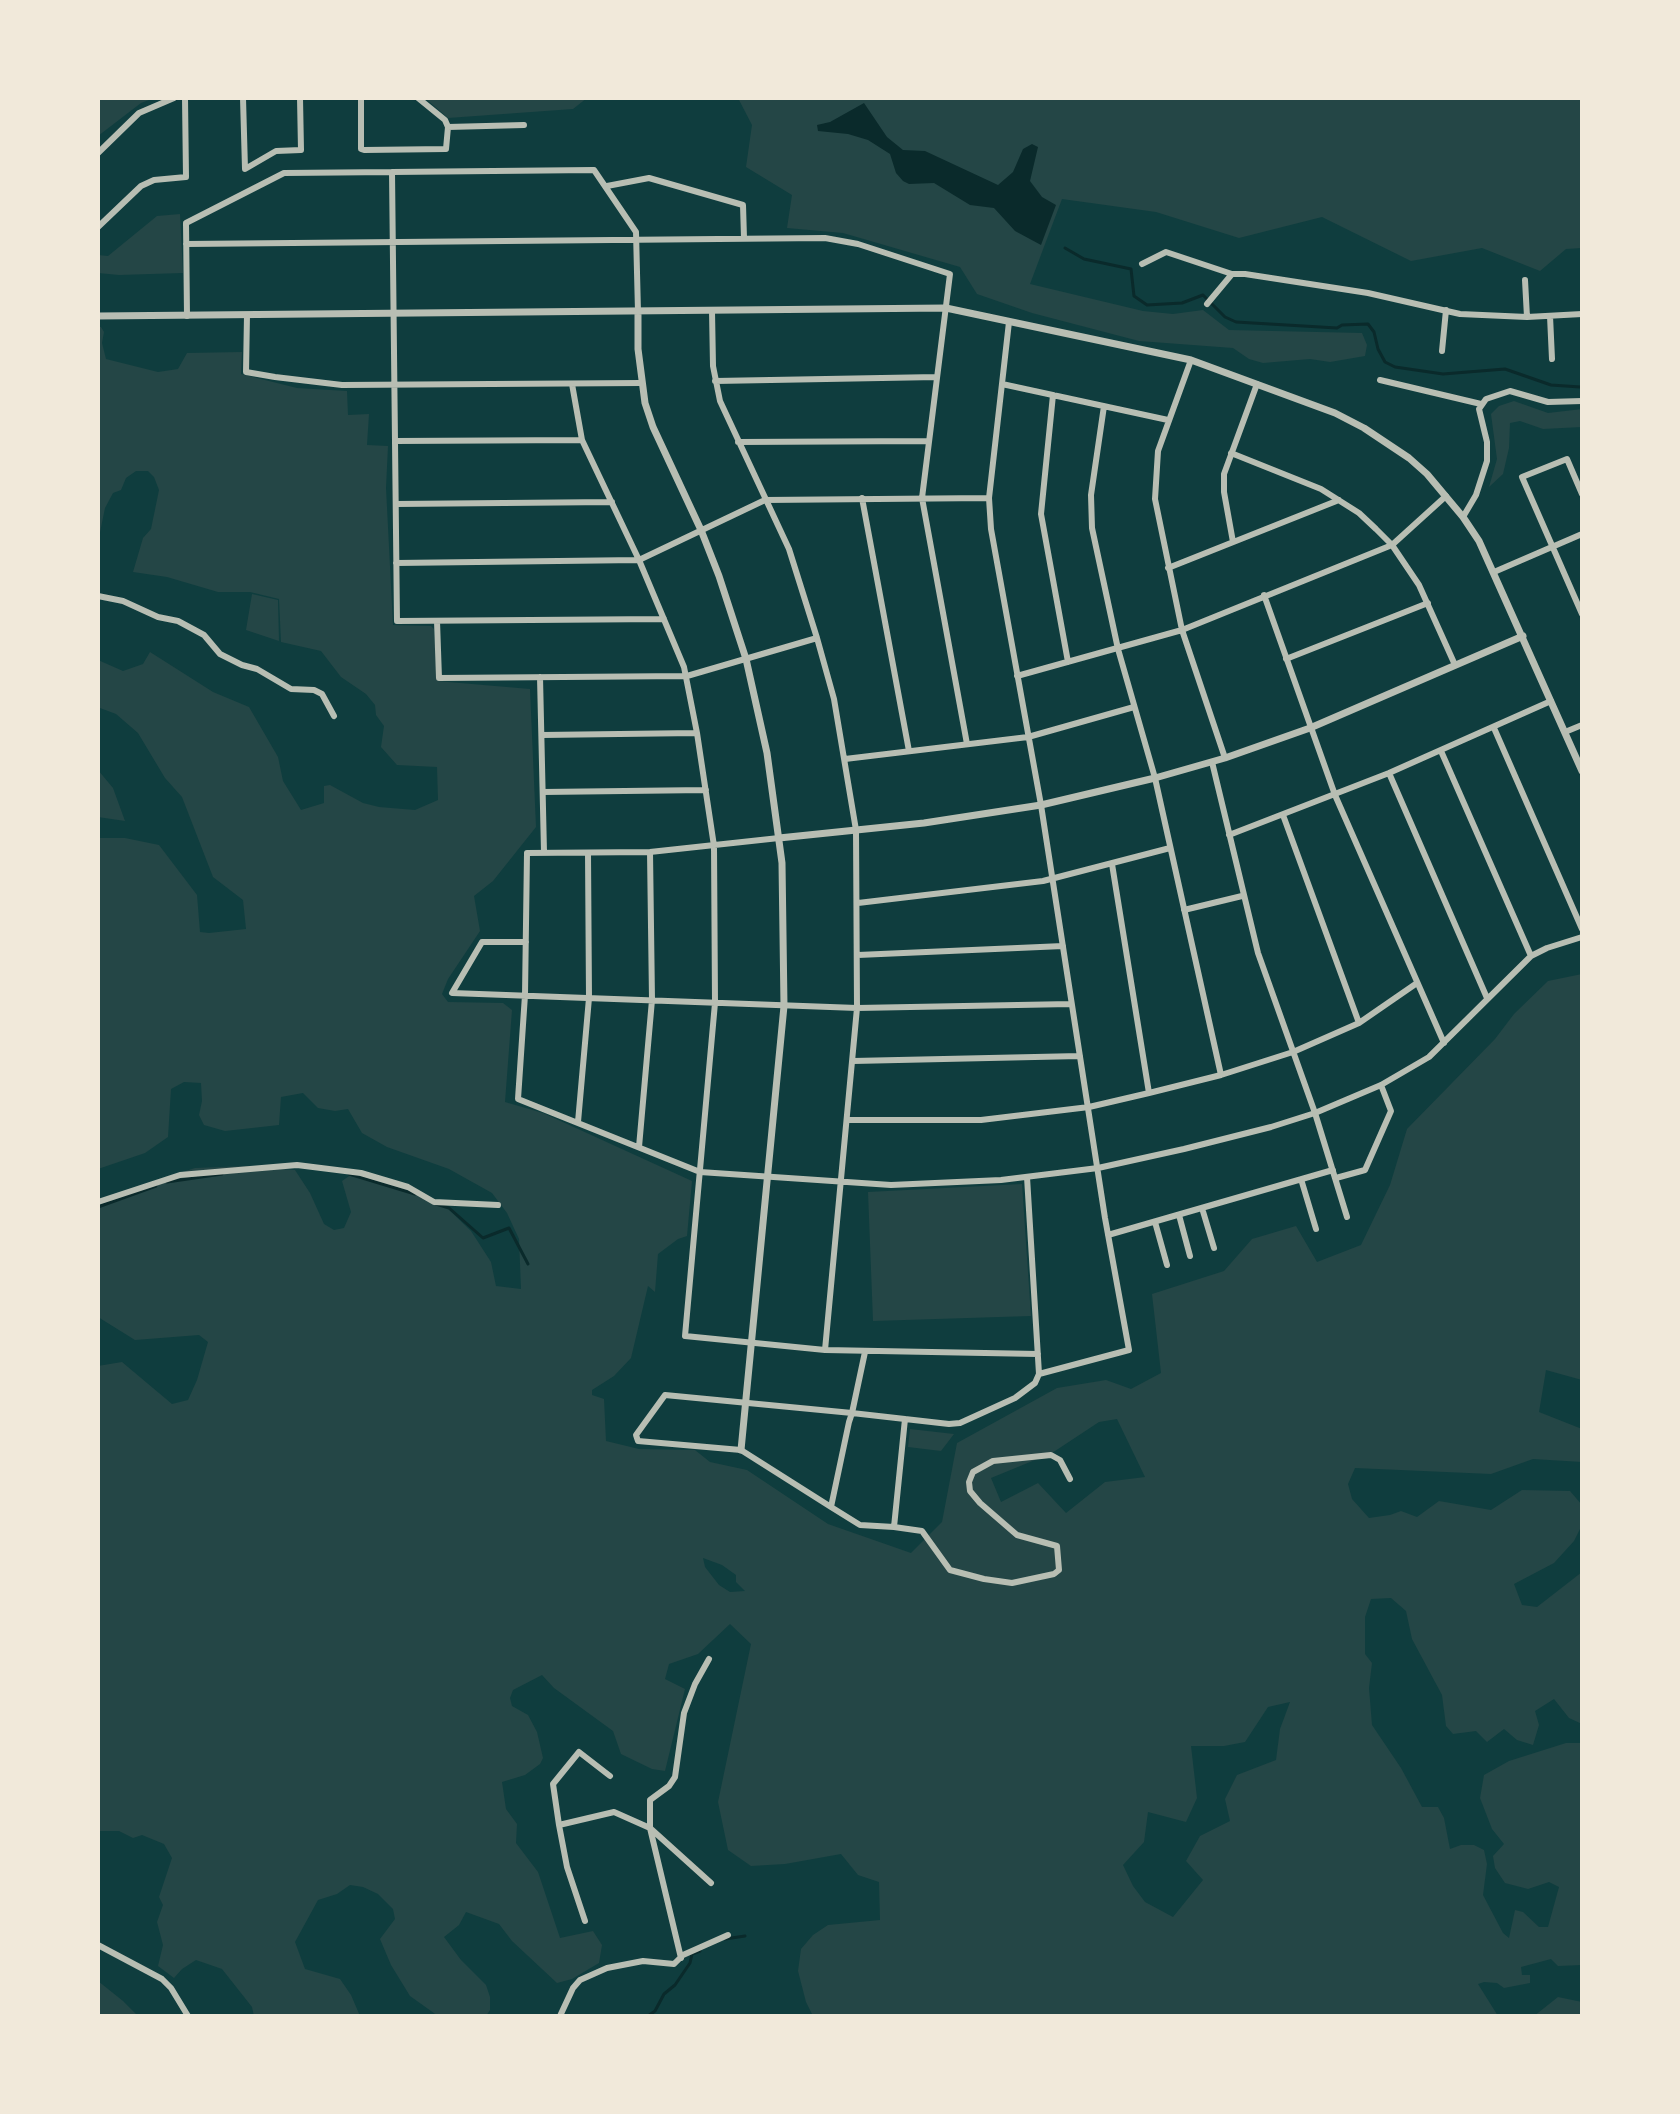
<!DOCTYPE html>
<style>
body{margin:0}
#map{position:relative;width:1680px;height:2114px;overflow:hidden;background:#0f3d3e;font-family:Literata,serif}
canvas{display:block}
.frame{position:absolute;inset:0;border:100px solid #f1e9da;pointer-events:none}
</style>
<div id="map">
<canvas width="1680" height="2114"></canvas>
<div class="frame"></div>
</div>
<script>
const ctx = document.querySelector('canvas').getContext('2d');
ctx.lineJoin = 'round';
function fillPath(path, color) { ctx.fillStyle = color; ctx.fill(path, 'evenodd'); }
const poly = rows => new Path2D(rows.map(r => 'M' + r).join(''));
function trace(path, color, width, dash) { ctx.strokeStyle = color; ctx.lineWidth = width; ctx.lineCap = dash ? 'butt' : 'round'; ctx.setLineDash(dash || []); ctx.stroke(path); }
const green = poly([
 [98,98,154,98,141,103,98,136],
 [425,98,587,98,573,109,448,118],
 [738,98,1582,98,1582,248,1566,249,1540,271,1482,248,1411,261,1322,217,1239,238,1156,212,1062,199,1030,284,1143,311,1173,314,1203,310,1229,330,1362,333,1367,345,1365,356,1330,362,1310,359,1263,363,1249,359,1233,348,1139,341,1032,313,977,294,960,267,843,233,787,228,792,195,746,167,752,125],
 [180,214,183,273,119,275,98,273,98,255,108,256,157,216],
 [98,327,101,327,104,332,102,343,106,359,158,372,178,369,187,353,242,352,241,374,297,388,347,391,348,415,369,414,367,445,388,446,386,488,393,625,431,626,434,629,437,681,530,689,536,827,493,881,474,896,480,931,448,979,442,994,448,1002,503,1003,512,1010,505,1102,543,1113,692,1181,687,1236,678,1239,658,1254,655,1292,648,1286,631,1358,614,1376,592,1390,592,1395,604,1399,606,1441,639,1449,695,1450,710,1462,747,1470,828,1524,911,1553,942,1522,957,1443,1057,1388,1106,1380,1131,1389,1161,1373,1152,1294,1224,1271,1252,1239,1296,1226,1317,1262,1361,1245,1390,1185,1407,1129,1495,1039,1514,1014,1548,981,1582,974,1582,1380,1546,1370,1539,1412,1582,1429,1582,1462,1533,1459,1491,1474,1355,1468,1348,1484,1352,1499,1369,1518,1390,1515,1401,1511,1417,1517,1439,1501,1491,1510,1522,1490,1570,1491,1582,1505,1582,1525,1574,1541,1554,1563,1514,1584,1522,1605,1537,1607,1582,1572,1582,1724,1569,1718,1554,1699,1535,1711,1539,1725,1533,1745,1517,1740,1504,1729,1487,1742,1476,1731,1453,1734,1446,1726,1442,1695,1412,1639,1406,1611,1391,1598,1371,1599,1365,1617,1365,1654,1372,1663,1369,1688,1372,1725,1401,1768,1422,1807,1438,1807,1444,1818,1450,1849,1461,1845,1474,1845,1484,1850,1487,1864,1483,1895,1503,1933,1509,1938,1515,1910,1523,1912,1539,1927,1548,1927,1559,1887,1549,1882,1528,1889,1505,1883,1495,1868,1493,1856,1504,1844,1492,1829,1480,1798,1484,1775,1509,1761,1566,1743,1582,1743,1582,1965,1558,1966,1551,1959,1521,1967,1522,1975,1530,1975,1530,1983,1504,1988,1497,1983,1484,1982,1478,1984,1498,2016,813,2016,806,2002,798,1971,801,1949,813,1935,828,1925,880,1920,879,1882,858,1875,841,1854,785,1864,751,1866,728,1850,718,1802,751,1644,730,1624,698,1654,669,1664,665,1679,685,1689,665,1771,652,1769,621,1754,613,1731,554,1688,542,1675,513,1690,510,1698,512,1706,528,1715,537,1732,543,1758,540,1764,525,1775,502,1782,506,1809,517,1824,516,1843,538,1872,560,1938,593,1931,602,1945,599,1963,572,1979,557,1983,512,1941,499,1924,466,1912,459,1925,444,1937,461,1960,486,1985,490,1997,490,2010,486,2016,438,2016,410,1996,391,1965,380,1939,395,1919,393,1909,378,1894,363,1887,350,1885,337,1894,318,1900,295,1942,305,1969,340,1979,351,1995,360,2016,254,2016,252,2007,222,1969,196,1960,182,1969,174,1978,158,1966,163,1945,157,1922,163,1905,159,1897,172,1858,164,1844,142,1835,133,1838,119,1831,98,1831,98,1366,122,1362,172,1404,188,1400,197,1380,208,1342,199,1335,135,1340,98,1317,98,1208,142,1185,195,1168,246,1166,295,1170,310,1193,324,1224,334,1230,344,1228,351,1212,342,1181,352,1174,383,1177,442,1203,471,1231,491,1262,496,1286,521,1289,519,1239,507,1213,492,1193,449,1169,387,1147,362,1133,348,1109,335,1111,318,1108,303,1093,281,1097,279,1125,225,1131,204,1125,199,1115,202,1101,201,1083,184,1082,171,1089,168,1137,145,1153,98,1169,98,838,125,838,159,845,197,895,200,932,209,933,246,929,243,900,213,877,182,797,165,778,138,733,116,714,100,708,98,712,98,660,123,671,143,664,150,652,213,692,249,707,278,757,283,781,301,810,324,803,324,786,330,785,363,803,379,807,415,810,438,800,437,767,397,765,381,747,384,726,376,715,375,705,366,694,341,677,321,651,281,642,279,599,250,592,218,592,167,577,133,572,143,538,151,529,159,490,154,477,148,471,136,471,126,478,121,490,113,493,105,508,98,542],
 [1117,1419,1145,1477,1105,1482,1066,1513,1038,1483,1001,1502,991,1478,1052,1453,1099,1422],
 [703,1558,722,1565,736,1575,736,1582,745,1591,730,1592,719,1585,705,1567],
 [1290,1702,1280,1729,1276,1760,1237,1775,1225,1799,1230,1821,1200,1836,1186,1861,1203,1880,1173,1917,1145,1902,1133,1886,1123,1865,1144,1842,1148,1812,1186,1822,1197,1798,1191,1746,1224,1746,1245,1742,1268,1707],
 [1514,401,1548,413,1582,409,1582,427,1543,429,1520,421,1510,423,1509,448,1503,474,1489,487,1497,459,1491,414,1499,406],
 [252,594,278,600,279,641,246,630],
 [98,770,113,788,125,821,98,817],
 [1022,1184,1031,1316,873,1321,868,1192],
 [910,1429,954,1434,941,1451,908,1447],
 [98,1981,123,2001,138,2016,98,2016],
 [1558,1997,1582,2002,1582,2016,1534,2016]
]);
const water = poly([
 [864,103,887,137,903,150,925,151,998,185,1013,172,1023,149,1032,144,1038,147,1030,181,1042,197,1056,205,1041,245,1015,231,994,208,970,205,934,183,909,184,903,181,896,173,890,154,868,140,848,134,818,131,817,125,830,122]
]);
const stream = poly([
 [1065,248,1084,259,1131,269,1134,296,1147,305,1182,303,1203,295,1225,317,1236,322,1337,328,1342,325,1368,324,1374,332,1378,349,1385,362,1395,367,1443,374,1505,369,1551,385,1580,387],
 [349,1174,415,1194],
 [167,1182,222,1174],
 [436,1204,449,1208,483,1238,509,1228,528,1264],
 [98,1207,156,1186],
 [725,1939,745,1936],
 [648,2016,655,2011,664,1994,675,1985,690,1963,692,1954,700,1951]
]);
const minor = poly([
 [243,98,245,169,276,151,301,150,300,98],
 [361,98,361,149,364,150,446,149,448,127,445,120,418,98],
 [448,127,524,125],
 [98,153,139,113,174,98],
 [392,172,397,621,664,619],
 [607,186,649,178,743,205,744,238],
 [98,227,141,186,154,180,186,177,185,98],
 [186,244,825,238,858,244,950,274,922,498,967,744],
 [1142,264,1166,252,1232,274],
 [1525,280,1527,317],
 [1207,304,1232,274,1245,274,1368,293,1460,314,1527,317,1582,314],
 [712,311,713,366,720,401,789,549,817,638,834,699,856,830,857,1008,825,1350],
 [247,315,246,372,275,377,342,385,641,383],
 [187,316,186,223,284,173,392,172,594,170,636,232,638,312],
 [1550,316,1552,359],
 [1009,322,989,498,991,529,1041,805,1105,1218,1129,1350,1039,1374],
 [1442,351,1446,310],
 [1191,360,1158,451,1155,499,1182,630,1225,758],
 [1380,380,1481,404],
 [715,381,937,377],
 [572,384,582,440,639,560,684,667,697,733,714,846,715,1003,685,1336,825,1350,1038,1354],
 [1002,384,1168,420],
 [1053,395,1041,514,1068,662],
 [1104,406,1091,495,1092,528,1118,649,1155,778,1221,1075],
 [395,441,582,440],
 [738,442,929,441],
 [1231,453,1321,489,1359,513,1376,529,1392,545,1419,585,1455,665],
 [1582,494,1567,459,1522,477,1582,614],
 [862,498,909,751],
 [396,504,612,502],
 [1463,517,1476,495,1487,461,1487,442,1479,409,1486,399,1510,391,1548,402,1582,401],
 [1233,542,1224,492,1224,474,1257,384],
 [396,563,639,560,765,500,989,498],
 [1168,568,1339,500],
 [1494,572,1582,534],
 [1264,595,1335,795,1444,1043],
 [98,596,123,601,158,617,178,621,204,635,220,654,242,665,257,669,291,689,314,690,322,694,334,716],
 [437,621,439,678,687,676,817,638],
 [1286,659,1428,603],
 [1017,676,1182,630,1392,545,1446,496],
 [540,677,544,852],
 [1494,728,1582,929],
 [1565,732,1582,725],
 [542,735,697,733],
 [1441,751,1531,956],
 [845,759,1028,737,1134,707],
 [1212,762,1258,953,1315,1113,1347,1217],
 [1389,773,1487,998],
 [543,792,706,790],
 [1283,815,1359,1023],
 [1229,835,1389,773,1551,701],
 [779,838,650,852,527,853,525,995,518,1099,700,1172,891,1185,1001,1180,1098,1168,1184,1149,1271,1127,1315,1113,1381,1085,1429,1057,1531,956,1547,948,1582,937],
 [1112,864,1149,1093],
 [858,903,1043,881,1170,848],
 [1184,910,1242,896],
 [526,942,482,942,452,993,857,1008,1071,1004],
 [858,955,1063,946],
 [853,1061,1080,1056],
 [847,1120,981,1120,1089,1107,1149,1093,1221,1075,1293,1052,1359,1023,1417,983],
 [578,1122,589,998,588,853],
 [639,1147,652,1000,650,852],
 [1336,1178,1365,1170,1391,1111,1381,1085],
 [1301,1179,1316,1229],
 [98,1202,180,1175,297,1165,361,1173,408,1187,434,1202,498,1205],
 [1202,1208,1214,1248],
 [1179,1215,1190,1256],
 [1155,1222,1167,1265],
 [1108,1235,1333,1170],
 [865,1352,852,1413,849,1422,831,1507,741,1450,638,1441,636,1435,665,1395,852,1413,949,1424,960,1423,1015,1398,1035,1383,1039,1374,1027,1177],
 [831,1507,860,1525,894,1527,905,1419],
 [894,1527,922,1531,950,1570,984,1579,1012,1583,1054,1574,1059,1570,1057,1546,1017,1535,980,1503,970,1491,969,1482,973,1472,993,1461,1051,1455,1060,1460,1070,1479],
 [709,1659,695,1684,684,1713,675,1777,669,1786,650,1800,650,1828,711,1883],
 [559,1825,553,1784,579,1752,610,1776],
 [585,1921,567,1867,559,1825,614,1812,650,1828,681,1958],
 [98,1945,162,1979,171,1988,188,2016],
 [560,2016,573,1988,580,1980,607,1968,643,1961,674,1964,683,1955,728,1935]
]);
const tertiary = poly([
 [638,312,638,349,645,403,653,427,701,530,719,576,746,659,767,753,782,863,784,1006,741,1450],
 [98,316,946,308,1191,360,1335,413,1364,428,1409,458,1427,474,1463,517,1479,541,1582,771],
 [779,838,924,823,1041,805,1155,778,1225,758,1310,728,1523,636]
]);
fillPath(green, '#244646');
fillPath(water, '#0a2a2b');
trace(stream, '#0a2a2b', 3);
trace(minor, '#b8beb3', 6);
trace(tertiary, '#b8beb3', 7);
</script>
